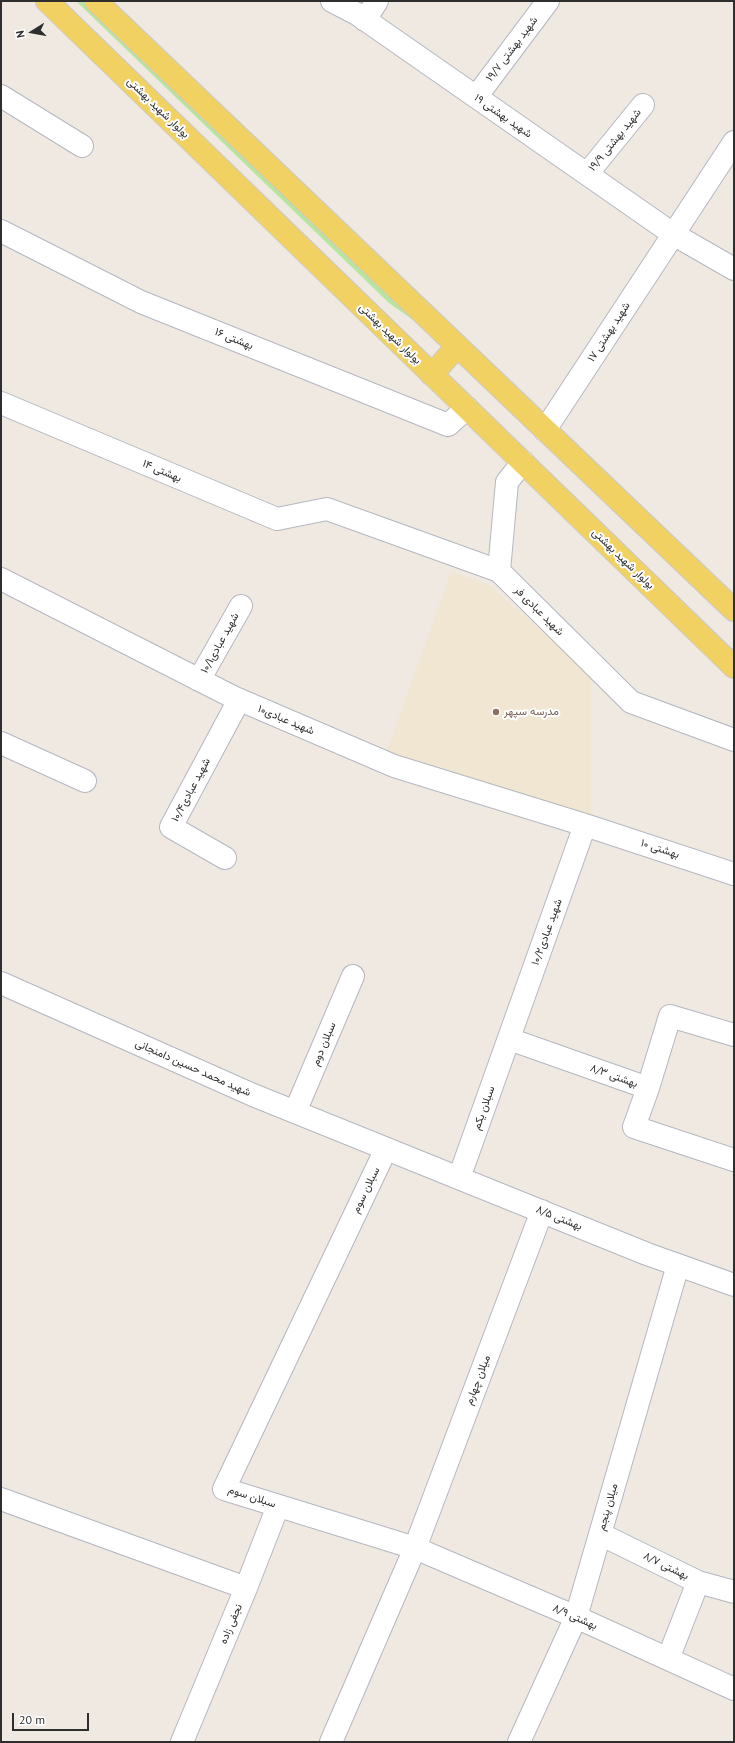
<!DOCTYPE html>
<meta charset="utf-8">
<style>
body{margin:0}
#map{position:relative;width:735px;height:1743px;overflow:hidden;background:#efe9e1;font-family:"PT Sans",sans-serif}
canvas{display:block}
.frame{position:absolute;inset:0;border:2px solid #2e2e2e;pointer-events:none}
.north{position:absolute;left:12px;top:12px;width:40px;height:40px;-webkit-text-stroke:3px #fff;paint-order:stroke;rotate:259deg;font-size:11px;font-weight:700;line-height:16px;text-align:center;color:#2e2e2e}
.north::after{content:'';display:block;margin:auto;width:14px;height:18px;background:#2e2e2e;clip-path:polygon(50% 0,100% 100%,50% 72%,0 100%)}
.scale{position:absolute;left:12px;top:1713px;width:77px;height:18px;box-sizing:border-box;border:2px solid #2e2e2e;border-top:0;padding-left:5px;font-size:12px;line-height:14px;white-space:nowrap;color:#2e2e2e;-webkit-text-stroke:3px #fff;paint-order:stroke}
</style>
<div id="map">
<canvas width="735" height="1743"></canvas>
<div class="frame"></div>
<div class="north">N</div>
<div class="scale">20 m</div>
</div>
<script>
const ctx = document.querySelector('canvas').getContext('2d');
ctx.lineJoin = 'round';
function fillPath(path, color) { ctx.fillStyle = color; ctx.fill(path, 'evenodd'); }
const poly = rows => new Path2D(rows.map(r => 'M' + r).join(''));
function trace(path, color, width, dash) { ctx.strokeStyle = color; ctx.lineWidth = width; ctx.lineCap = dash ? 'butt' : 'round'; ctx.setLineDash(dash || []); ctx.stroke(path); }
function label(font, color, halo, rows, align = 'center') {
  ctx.font = font + ' "PT Sans",Vazirmatn,sans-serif'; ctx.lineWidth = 4; ctx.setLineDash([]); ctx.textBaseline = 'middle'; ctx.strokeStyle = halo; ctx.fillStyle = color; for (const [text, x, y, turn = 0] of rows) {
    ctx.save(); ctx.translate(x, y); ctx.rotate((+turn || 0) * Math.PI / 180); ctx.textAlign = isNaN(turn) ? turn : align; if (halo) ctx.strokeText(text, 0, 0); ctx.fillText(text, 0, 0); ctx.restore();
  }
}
const education = poly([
 [451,572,489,585,591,674,591,819,387,751]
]);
const green = poly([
 [76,1,84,1,426,329,389,303]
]);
const minor = poly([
 [332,1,357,14,673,234,734,269],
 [365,20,377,1],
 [1,96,82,146],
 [476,97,548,1],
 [587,174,643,105],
 [1,231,141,302,448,425,467,408],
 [1,403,277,519,327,509,499,571,631,702,734,740],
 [545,430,734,142],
 [499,571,507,482,523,462],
 [1,579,233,697,394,766,585,825,734,874],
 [199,680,241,606],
 [1,743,85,781],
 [225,858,171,827,239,700],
 [1,983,253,1095,647,1254,734,1285],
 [509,1039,648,1088,634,1127,734,1160],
 [648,1088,670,1016,734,1035],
 [295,1112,353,976],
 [386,1149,224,1489,415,1548,576,1617,734,1689],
 [459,1178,585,825],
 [1,1499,246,1588],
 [600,1534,698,1582,734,1592],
 [668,1659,698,1582],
 [182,1742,246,1588,278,1506],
 [331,1742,415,1548,542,1211],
 [519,1742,576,1617,678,1265]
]);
const primary = poly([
 [47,1,734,667],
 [96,1,734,610],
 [432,375,457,346]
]);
const markers = [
 [496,712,4,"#8d6e63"]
];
const streetNames = [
 ["شهید بهشتی ۱۹/۷",512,49,-53],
 ["بولوار شهید بهشتی",158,108,44],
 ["شهید بهشتی ۱۹",503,116,35],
 ["شهید بهشتی ۱۹/۹",615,140,-51],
 ["شهید بهشتی ۱۷",609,332,-57],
 ["بولوار شهید بهشتی",390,334,44],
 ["بهشتی ۱۶",234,339,22],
 ["بهشتی ۱۴",162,471,23],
 ["بولوار شهید بهشتی",623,559,44],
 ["شهید عبادی فر",539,611,45],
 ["شهید عبادی۱۰/۱",220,643,-61],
 ["شهید عبادی۱۰",286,720,23],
 ["شهید عبادی۱۰/۴",191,790,-62],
 ["بهشتی ۱۰",660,849,18],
 ["شهید عبادی۱۰/۲",547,932,-70],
 ["سبلان دوم",324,1044,-67],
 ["شهید محمد حسین دامنجانی",193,1068,24],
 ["بهشتی ۸/۳",614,1076,20],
 ["سبلان یکم",484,1108,-70],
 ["سبلان سوم",366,1190,-64],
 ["بهشتی ۸/۵",559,1218,22],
 ["میلان چهارم",478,1380,-69],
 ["سبلان سوم",252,1497,18],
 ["میلان پنجم",608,1507,-74],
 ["بهشتی ۸/۷",666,1566,26],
 ["بهشتی ۸/۹",575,1617,24],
 ["نجفی زاده",231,1624,-67]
];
const educationNames = [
 ["مدرسه سپهر",504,712]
];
fillPath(education, '#f0e6d1');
fillPath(green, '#b6e59e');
trace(minor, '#b4b7c1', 24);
trace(primary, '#c9c9c9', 24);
trace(minor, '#fff', 22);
trace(primary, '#f2d163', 22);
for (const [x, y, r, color] of markers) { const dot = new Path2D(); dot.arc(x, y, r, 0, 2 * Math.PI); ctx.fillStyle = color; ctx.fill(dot); trace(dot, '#fff', 1.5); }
label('11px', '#2e2e2e', '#fff', streetNames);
label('11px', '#785e54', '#fff', educationNames, 'left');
</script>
